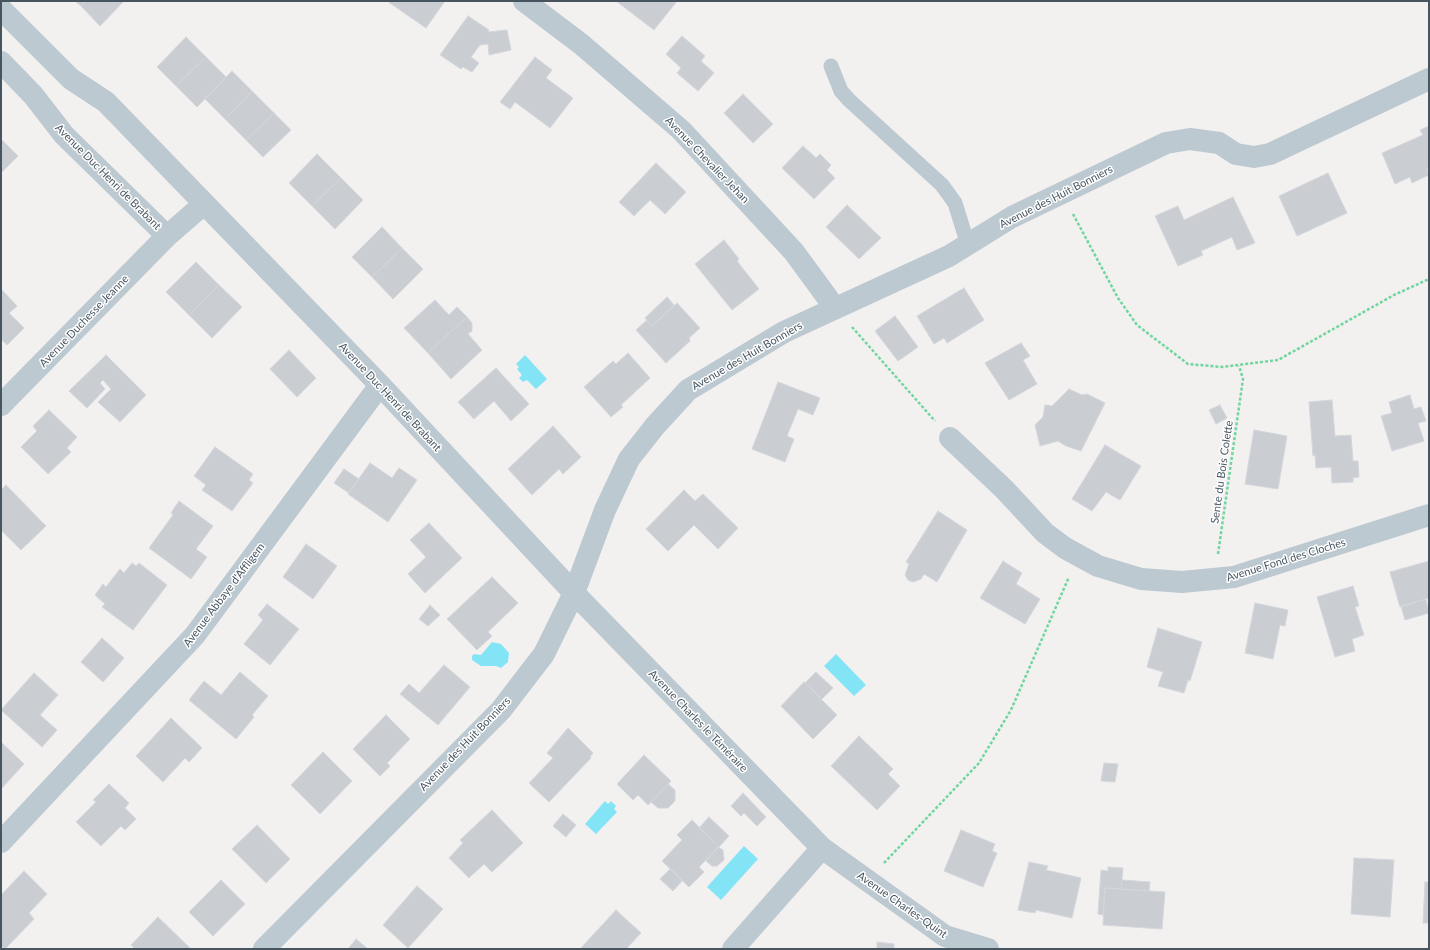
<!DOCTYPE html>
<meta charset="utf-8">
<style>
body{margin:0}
#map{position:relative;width:1430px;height:950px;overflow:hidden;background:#f3f0f0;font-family:Lato,sans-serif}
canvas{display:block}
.frame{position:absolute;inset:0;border:2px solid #465560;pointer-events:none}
</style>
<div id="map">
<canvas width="1430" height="950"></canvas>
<div class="frame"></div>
</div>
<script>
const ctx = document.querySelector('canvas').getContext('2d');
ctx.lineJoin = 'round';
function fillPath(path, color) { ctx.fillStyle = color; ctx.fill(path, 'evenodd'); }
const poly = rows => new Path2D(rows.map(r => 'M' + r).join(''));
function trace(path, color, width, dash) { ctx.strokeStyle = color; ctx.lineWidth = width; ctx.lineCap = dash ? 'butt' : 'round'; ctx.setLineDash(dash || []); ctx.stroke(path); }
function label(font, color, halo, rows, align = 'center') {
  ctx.font = font + ' Lato,sans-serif'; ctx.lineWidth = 3; ctx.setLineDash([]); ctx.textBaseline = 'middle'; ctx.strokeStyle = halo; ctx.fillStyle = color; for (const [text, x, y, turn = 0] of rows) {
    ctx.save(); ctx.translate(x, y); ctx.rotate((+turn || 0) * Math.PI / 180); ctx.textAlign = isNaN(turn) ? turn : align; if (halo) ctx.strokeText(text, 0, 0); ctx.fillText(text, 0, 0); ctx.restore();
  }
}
const water = poly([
 [525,355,547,379,536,389,527,380,523,382,519,378,522,375,517,369,519,367,516,364],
 [492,642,501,644,509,653,508,662,501,668,496,666,481,666,472,660,472,656,474,654,481,655],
 [836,654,866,685,854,696,824,666],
 [605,801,608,804,611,801,616,806,614,809,617,812,596,834,585,824],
 [744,846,758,859,721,900,707,887]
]);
const building = poly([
 [75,1,86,1,81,6,75,1],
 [86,1,124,1,100,26,81,6,86,1],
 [387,1,445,1,426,28,387,1],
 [616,1,677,1,654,30,616,1],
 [468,16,489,30,488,32,507,30,511,50,489,55,488,44,480,45,471,57,479,63,472,72,463,67,461,69,440,55,468,16],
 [682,36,705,56,701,61,714,73,698,91,677,73,681,68,666,54,682,36],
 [186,37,206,57,176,86,157,67,186,37],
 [206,57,226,77,197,107,176,86,206,57],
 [535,57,552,70,546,78,573,98,550,128,515,102,510,109,500,102,535,57],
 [232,71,252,91,225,119,205,99,232,71],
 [252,91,274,113,246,140,225,119,252,91],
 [743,94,773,124,753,143,724,113,743,94],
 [274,113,291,130,263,157,246,140,274,113],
 [1429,126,1429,168,1427,169,1429,175,1412,183,1410,177,1395,184,1382,153,1423,135,1420,130,1429,126],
 [1,139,18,156,2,172,1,172,1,139],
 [803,146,816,158,820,154,831,165,827,170,835,178,814,199,782,168,803,146],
 [317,154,341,178,312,206,289,183,317,154],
 [656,163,686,192,665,214,650,200,634,216,619,202,656,163],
 [1328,173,1347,213,1297,236,1279,196,1328,173],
 [341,178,363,200,335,229,312,206,341,178],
 [1233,197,1255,243,1237,250,1232,237,1201,251,1203,255,1178,266,1155,216,1178,206,1184,220,1233,197],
 [847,205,881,238,859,259,826,227,847,205],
 [382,227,402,248,372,277,352,257,382,227],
 [724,240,739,259,737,261,759,289,732,310,695,264,724,240],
 [402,248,423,269,393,299,372,277,402,248],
 [196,262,219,285,189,315,166,292,196,262],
 [219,285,242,307,212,338,189,315,219,285],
 [964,288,984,320,947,343,944,338,934,344,917,316,964,288],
 [1,289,17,306,9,313,24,328,7,345,1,339,1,289],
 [667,297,674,305,652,326,645,318,667,297],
 [435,300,449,315,457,307,467,317,428,353,404,328,435,300],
 [677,303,700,328,689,338,690,341,666,363,636,330,647,320,652,326,677,303],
 [895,316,918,347,898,361,875,331,895,316],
 [467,317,472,323,472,331,468,334,482,350,451,379,428,353,467,317],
 [1021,343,1030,356,1023,360,1037,384,1009,400,985,363,1021,343],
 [289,350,316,378,297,397,270,369,289,350],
 [628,353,650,378,621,405,623,407,611,417,584,387,613,361,616,364,628,353],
 [106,355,146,395,120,422,98,402,111,389,103,380,100,383,105,389,87,408,69,391,106,355],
 [496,368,529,404,511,421,494,401,474,419,458,402,496,368],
 [778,382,820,398,813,415,798,409,787,436,794,439,785,462,752,449,778,382],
 [1069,389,1082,395,1087,394,1105,403,1081,451,1066,446,1058,441,1040,446,1035,425,1043,417,1045,405,1052,406,1069,389],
 [1410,395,1414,409,1421,407,1426,421,1418,423,1424,441,1392,451,1381,416,1392,413,1389,402,1410,395],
 [1332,400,1335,436,1351,435,1353,461,1358,461,1359,477,1353,478,1353,482,1332,483,1331,467,1316,468,1315,455,1313,456,1309,402,1332,400],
 [1220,405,1227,418,1216,424,1209,410,1220,405],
 [49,410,77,437,67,448,71,452,48,474,21,447,37,431,33,426,49,410],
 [553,426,581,457,563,474,559,469,532,495,508,469,553,426],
 [1254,430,1287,436,1278,489,1245,484,1254,430],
 [1105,445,1141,466,1120,500,1106,492,1092,511,1072,499,1105,445],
 [215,447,253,474,249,480,253,483,232,511,202,490,206,485,194,476,215,447],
 [370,463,392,478,399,468,417,480,388,522,348,494,370,463],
 [344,469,359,479,349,493,334,483,344,469],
 [6,485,46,526,21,550,1,530,1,490,6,485],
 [684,490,695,501,703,494,738,528,718,549,694,525,668,551,646,529,684,490],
 [179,501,213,526,196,549,207,557,191,579,149,548,173,515,171,513,179,501],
 [938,511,967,530,937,582,924,574,921,579,913,582,908,580,905,575,909,564,906,562,938,511],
 [429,523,462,558,425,593,408,574,426,557,410,540,429,523],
 [306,544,337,566,313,599,283,577,306,544],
 [1003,561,1022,573,1016,584,1040,599,1025,624,980,598,1003,561],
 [1429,561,1429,598,1400,607,1390,572,1429,561],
 [132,563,136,566,139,563,167,585,133,630,102,607,105,604,95,595,103,584,106,587,120,569,124,573,132,563],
 [492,577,518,603,488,632,492,636,477,650,447,619,492,577],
 [1353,586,1359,606,1355,607,1364,635,1352,639,1355,651,1335,657,1317,597,1353,586],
 [1426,599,1429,613,1405,620,1401,606,1426,599],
 [1255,603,1288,610,1285,626,1280,625,1273,659,1245,653,1255,603],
 [267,604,299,629,270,665,244,644,263,620,258,615,267,604],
 [430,605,440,615,428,626,419,619,430,605],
 [1158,628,1202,642,1190,681,1188,680,1184,693,1158,686,1163,672,1147,667,1158,628],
 [102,638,124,658,103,682,81,662,102,638],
 [444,665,470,687,438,725,400,694,409,684,419,693,444,665],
 [240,672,268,696,252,715,254,717,236,739,189,700,204,681,221,695,240,672],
 [816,672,833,688,822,699,805,683,816,672],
 [34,673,58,695,40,715,57,730,42,747,1,710,34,673],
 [804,682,837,715,813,739,781,706,804,682],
 [386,715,410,739,387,763,390,766,380,776,353,749,386,715],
 [171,718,202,748,189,762,185,758,163,782,136,756,171,718],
 [568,728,593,753,590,757,591,758,549,802,529,783,553,758,547,753,568,728],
 [859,736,893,769,888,774,900,786,877,810,831,766,859,736],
 [1,742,24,764,1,789,1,742],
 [323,752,352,781,320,814,291,785,323,752],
 [644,755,671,781,648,805,638,795,633,800,617,784,644,755],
 [1104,763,1118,764,1115,782,1101,781,1104,763],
 [109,784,129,803,125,808,136,819,125,830,121,826,101,846,76,822,96,802,93,800,109,784],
 [668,784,675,790,675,801,668,808,658,808,651,802,668,784],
 [743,793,766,817,757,826,744,813,741,816,731,806,743,793],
 [492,810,523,843,492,872,484,864,469,878,449,858,463,843,460,840,492,810],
 [563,814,576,825,566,837,553,826,563,814],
 [709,817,729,836,719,847,699,828,709,817],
 [692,820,719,847,699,867,704,872,689,887,662,861,682,840,677,835,692,820],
 [257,825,290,859,266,883,232,849,257,825],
 [961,830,995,844,992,851,997,853,983,887,944,871,961,830],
 [718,847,723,850,724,860,717,866,712,866,706,861,718,847],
 [1354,858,1394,860,1390,917,1351,914,1354,858],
 [1029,862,1048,866,1046,870,1081,878,1072,918,1036,910,1035,913,1018,910,1029,862],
 [1108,867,1123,868,1121,889,1105,888,1103,915,1098,914,1101,870,1108,871,1108,867],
 [670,869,682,881,673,891,660,879,670,869],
 [24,871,47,894,29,913,34,919,5,949,1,946,1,895,24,871],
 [221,880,245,904,213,936,189,912,221,880],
 [1122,880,1150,882,1149,891,1121,889,1122,880],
 [1425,882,1429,882,1429,923,1423,923,1425,882],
 [417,886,443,909,408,948,383,925,417,886],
 [1105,888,1165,892,1162,929,1103,925,1105,888],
 [616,910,641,933,626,949,580,949,616,910],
 [158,917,191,949,135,949,131,945,158,917],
 [356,939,368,949,348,949,356,939],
 [877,942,894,944,894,949,877,949,877,942]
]);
const path = poly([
 [1073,214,1118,298,1137,325,1188,364,1222,367,1278,360,1394,295,1429,279],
 [852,327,935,421],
 [1218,554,1243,379,1239,366],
 [884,863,979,763,1011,710,1069,577]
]);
const service = poly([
 [831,66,841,91,849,100,942,185,955,203,968,245]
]);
const minor = poly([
 [524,1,581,44,681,130,794,252,835,308],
 [1,9,71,79,106,102,380,385,574,593,822,848,945,936,988,949],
 [1,62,33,95,64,135,167,236,204,204],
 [1,405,167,236],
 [950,438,1004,489,1045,533,1065,548,1098,566,1141,579,1182,582,1234,577,1429,515],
 [1,842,195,635,380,385],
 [264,949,501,710,544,654,574,593,605,510,629,459,655,426,688,390,784,332,949,256,1012,217,1166,143,1190,139,1219,143,1236,154,1254,157,1270,154,1429,79],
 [733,949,822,848]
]);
const streetNames = [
 ["Avenue Chevalier Jehan",707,160,46],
 ["Avenue Duc Henri de Brabant",108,177,45],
 ["Avenue des Huit Bonniers",1056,197,-27],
 ["Avenue Duchesse Jeanne",84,321,-46],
 ["Avenue des Huit Bonniers",747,356,-30],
 ["Avenue Duc Henri de Brabant",390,397,47],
 ["Sente du Bois Colette",1222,472,-82],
 ["Avenue Fond des Cloches",1286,560,-17],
 ["Avenue Abbaye d'Affligem",224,595,-53],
 ["Avenue Charles le Téméraire",698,721,46],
 ["Avenue des Huit Bonniers",465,744,-46],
 ["Avenue Charles-Quint",902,905,35]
];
fillPath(water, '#83e4f6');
fillPath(building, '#caced3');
trace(building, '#d3d6dc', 1);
trace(path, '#6fd69e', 2.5, [3, 2]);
trace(service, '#bcc9d1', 15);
trace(minor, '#bcc9d1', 22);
label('11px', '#465560', '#fff', streetNames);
</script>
